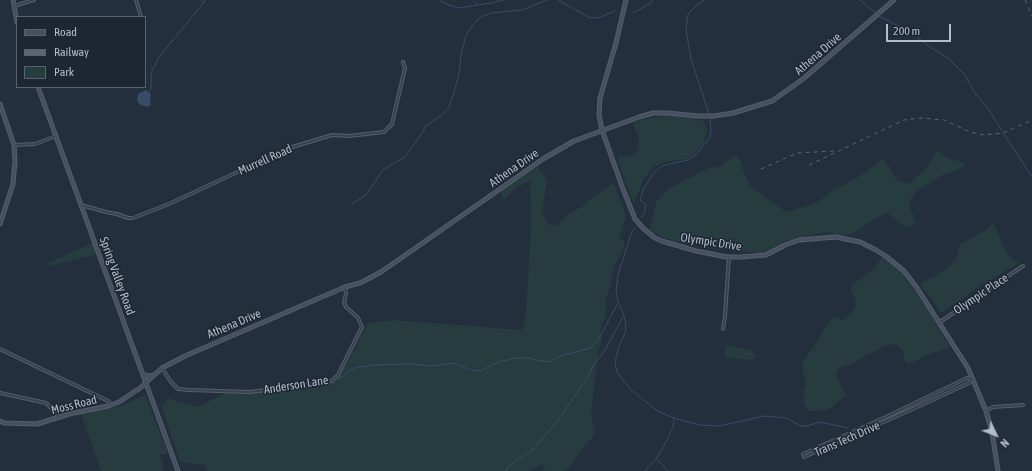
<!DOCTYPE html>
<style>
body{margin:0}
#map{position:relative;width:1032px;height:471px;overflow:hidden;background:#242f3e;font-family:"Asap Condensed",sans-serif}
canvas{display:block}
.legend{position:absolute;left:16px;top:16px;width:130px;height:72px;box-sizing:border-box;background:#1d2633;border:1px solid #59626f;margin:0;padding:5px 7px;list-style:none;font-size:12px;color:#b4bcc9}
.legend li{display:flex;align-items:center;gap:8px;height:20px}
.legend b{width:20px;border:1px solid #59626f}
.north{position:absolute;left:976px;top:415px;width:40px;height:40px;-webkit-text-stroke:3px #1d2633;paint-order:stroke;rotate:133deg;font-size:11px;font-weight:700;line-height:16px;text-align:center;color:#b4bcc9}
.north::after{content:'';display:block;margin:auto;width:14px;height:18px;background:#b4bcc9;clip-path:polygon(50% 0,100% 100%,50% 72%,0 100%)}
.scale{position:absolute;left:886px;top:24px;width:65px;height:18px;box-sizing:border-box;border:2px solid #b4bcc9;border-top:0;padding-left:5px;font-size:12px;line-height:14px;white-space:nowrap;color:#b4bcc9;-webkit-text-stroke:3px #1d2633;paint-order:stroke}
</style>
<div id="map">
<canvas width="1032" height="471"></canvas>
<ul class="legend">
<li><b style="height:5px;background:#465061"></b>Road</li>
<li><b style="height:5px;background:#5a6575"></b>Railway</li>
<li><b style="height:11px;background:#263c3f"></b>Park</li>
</ul>
<div class="north">N</div>
<div class="scale">200 m</div>
</div>
<script>
const ctx = document.querySelector('canvas').getContext('2d');
ctx.lineJoin = 'round';
function fillPath(path, color) { ctx.fillStyle = color; ctx.fill(path, 'evenodd'); }
const poly = rows => new Path2D(rows.map(r => 'M' + r).join(''));
function trace(path, color, width, dash) { ctx.strokeStyle = color; ctx.lineWidth = width; ctx.lineCap = dash ? 'butt' : 'round'; ctx.setLineDash(dash || []); ctx.stroke(path); }
function label(font, color, halo, rows, align = 'center') {
  ctx.font = font + ' "Asap Condensed",sans-serif'; ctx.lineWidth = 3; ctx.setLineDash([]); ctx.textBaseline = 'middle'; ctx.strokeStyle = halo; ctx.fillStyle = color; for (const [text, x, y, turn = 0] of rows) {
    ctx.save(); ctx.translate(x, y); ctx.rotate((+turn || 0) * Math.PI / 180); ctx.textAlign = isNaN(turn) ? turn : align; if (halo) ctx.strokeText(text, 0, 0); ctx.fillText(text, 0, 0); ctx.restore();
  }
}
const green = poly([
 [661,116,693,118,703,121,707,130,702,146,693,156,687,159,666,162,653,167,644,178,634,203,625,182,618,160,619,156,628,157,634,154,638,149,639,142,638,136,633,123,636,121],
 [937,150,948,158,964,163,965,166,941,176,917,191,911,199,909,205,915,221,915,224,906,228,889,214,886,213,868,223,861,229,849,235,843,236,828,232,796,238,783,242,769,251,763,253,723,250,687,244,664,238,650,230,656,202,668,189,709,168,719,167,733,156,736,155,740,160,744,173,750,186,786,212,816,203,834,190,860,176,882,159,885,161,897,180,908,184,924,171],
 [537,167,547,179,542,212,549,225,556,226,570,212,582,207,590,199,614,183,626,216,619,239,621,240,623,239,625,246,614,267,610,287,606,297,606,313,600,331,602,340,599,349,595,378,591,417,595,433,569,468,564,471,542,471,545,467,542,464,528,471,206,471,207,465,180,462,161,405,169,399,198,407,227,392,257,392,315,386,336,381,355,350,368,323,394,320,522,330,526,314,531,225,530,181,518,186,503,200,500,190],
 [991,224,994,225,1007,253,1011,258,1019,263,980,286,943,312,940,312,929,295,920,285,922,282,935,276,952,264,958,255,959,245,987,229],
 [93,243,97,254,50,266,48,263],
 [883,255,903,273,906,280,920,297,950,347,928,355,909,364,905,362,902,349,896,345,892,344,881,348,849,365,839,368,836,371,838,380,845,392,846,396,839,400,834,406,827,410,809,411,806,407,803,399,806,382,803,372,802,363,817,342,826,326,833,317,843,320,853,311,857,304,851,288,852,285,870,272,877,265],
 [728,345,753,351,756,355,754,358,750,360,725,357,726,346],
 [145,395,168,453,160,455,164,471,101,471,81,414,123,405]
]);
const water = poly([
 [146,90,151,94,150,101,151,105,147,107,139,104,137,99,138,94]
]);
const stream = poly([
 [201,0,204,2],
 [439,0,449,5,459,8,491,3,503,0],
 [473,0,477,4],
 [558,0,588,17,594,18,601,17,615,11],
 [704,0,697,5,688,14,686,30,691,59,709,114],
 [860,0,877,14],
 [633,13,651,3,652,0],
 [879,16,914,34,927,45,949,59,965,75,974,92,987,107,1003,132],
 [149,92,151,89,151,73,159,57,206,0],
 [1004,134,1032,177],
 [352,204,366,195,383,170,406,156,427,125,442,115,449,107,453,96,459,74,461,55,466,35,477,20,483,16,492,13,522,10,547,0],
 [641,218,644,214,646,205,640,200,644,188,653,174,660,167,669,164,688,160,696,155,710,137,711,130,710,118],
 [636,227,632,231,618,275,616,291,618,301,624,316,626,325,625,333,619,346,615,362,617,372,631,390,659,412,674,418,700,425,720,426,764,416,787,418,795,423,801,426,807,426,820,422,848,428],
 [338,380,354,368,373,365,410,364,431,366,454,363,471,370,480,371,498,362,516,358,528,358,537,360,549,362,560,356,587,349,592,347,598,340,618,303],
 [657,459,668,471],
 [505,471,519,458,531,452,556,423,586,380,593,366,605,350,623,317],
 [645,471,656,459,663,448,673,427,674,419]
]);
const street = poly([
 [136,0,141,17],
 [14,6,34,0],
 [14,145,35,144,56,136],
 [81,205,106,212,117,214,128,218,133,218,169,204,289,148,332,135,349,136,384,132,392,124,405,68,403,62],
 [940,322,1023,266],
 [723,329,725,316,729,257],
 [0,349,108,401,111,405],
 [162,368,171,382,178,389,189,390,249,392,295,387,332,381,338,375,362,327,358,318,346,307,344,302,346,294,345,287],
 [0,393,46,403,52,409,58,417],
 [986,411,993,407,1023,405],
 [804,457,803,454,886,417,967,378,973,379],
 [804,457,915,408,969,383,971,380]
]);
const secondary = poly([
 [13,0,17,22],
 [626,0,616,43,600,98,599,115,602,130,623,189,635,219,644,229,655,238,662,241,696,251,727,257,741,257,766,255,785,245,799,240,836,237,860,242,876,250,887,257,904,271,917,288,968,368,986,411,992,432,998,471],
 [38,87,178,471],
 [0,104,14,145,15,161,13,184,0,224],
 [143,374,149,376,154,375],
 [0,421,4,423,37,424,69,414,108,406,119,402,140,388,162,368,185,356,345,287,360,283,381,272,543,159,574,141,639,117,653,113,667,113,698,116,714,116,733,113,772,101,803,79,894,0]
]);
const rail = poly([
 [1025,0,1032,16],
 [809,165,904,120,921,118,944,120,970,132,984,135,1003,133,1032,120],
 [761,169,797,153,834,151]
]);
const streetNames = [
 ["Athena Drive",818,54,-41],
 ["Murrell Road",265,160,-24],
 ["Athena Drive",514,168,-35],
 ["Olympic Drive",711,242,9],
 ["Spring Valley Road",117,276,70],
 ["Olympic Place",981,294,-34],
 ["Athena Drive",234,324,-23],
 ["Anderson Lane",296,385,-9],
 ["Moss Road",74,405,-14],
 ["Trans Tech Drive",847,439,-24]
];
fillPath(green, '#263c3f');
fillPath(water, '#394c67');
trace(stream, '#394c67', 1);
trace(street, '#565f6c', 4);
trace(secondary, '#565f6c', 5);
trace(street, '#38414e', 2);
trace(secondary, '#465061', 3);
trace(rail, '#5a6575', 1, [4, 4]);
label('12px', '#b4bcc9', '#1d2633', streetNames);
</script>
